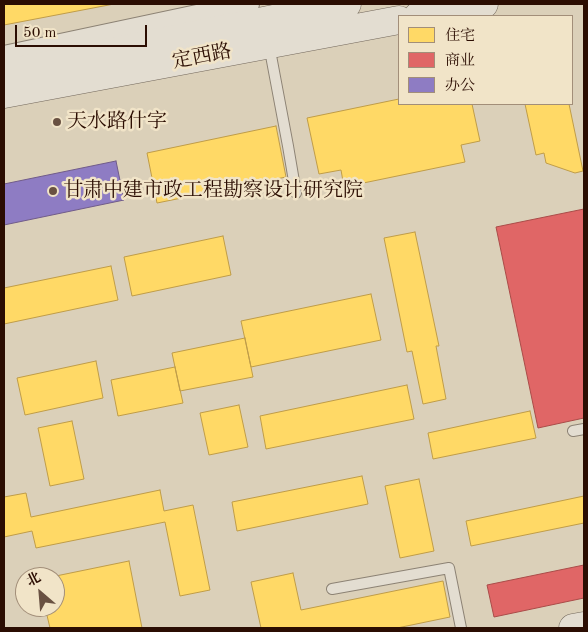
<!DOCTYPE html>
<meta charset="utf-8">
<style>
body{margin:0}
#map{position:relative;width:588px;height:632px;overflow:hidden;background:#dbd0b9;font-family:"Old Standard TT","Noto Serif SC",serif}
canvas{display:block}
.frame{position:absolute;inset:0;border:5px solid #2b0d02;pointer-events:none}
.legend{position:absolute;left:398px;top:15px;width:175px;height:90px;box-sizing:border-box;background:#f1e4c8;border:1px solid #a28e79;margin:0;padding:6px 9px;list-style:none;font-size:15px;color:#2b0d02}
.legend li{display:flex;align-items:center;gap:10px;height:25px}
.legend b{width:25px;border:1px solid #a28e79}
.north{position:absolute;left:15px;top:567px;width:50px;height:50px;box-sizing:border-box;background:#f1e4c8;border:1px solid #a28e79;border-radius:50%;rotate:333deg;font-size:14px;font-weight:700;line-height:20px;text-align:center;color:#2b0d02}
.north::after{content:'';display:block;margin:auto;width:18px;height:22px;background:#695142;clip-path:polygon(50% 0,100% 100%,50% 72%,0 100%)}
.scale{position:absolute;left:15px;top:25px;width:132px;height:22px;box-sizing:border-box;border:2px solid #2b0d02;border-top:0;padding-left:6px;font-size:15px;line-height:18px;white-space:nowrap;color:#2b0d02;-webkit-text-stroke:4px #f1e4c8;paint-order:stroke}
</style>
<div id="map">
<canvas width="588" height="632"></canvas>
<div class="frame"></div>
<ul class="legend">
<li><b style="height:14px;background:#ffd966"></b>住宅</li>
<li><b style="height:14px;background:#e06666"></b>商业</li>
<li><b style="height:14px;background:#8e7cc3"></b>办公</li>
</ul>
<div class="north">北</div>
<div class="scale">50 m</div>
</div>
<script>
const ctx = document.querySelector('canvas').getContext('2d');
ctx.lineJoin = 'round';
function fillPath(path, color) { ctx.fillStyle = color; ctx.fill(path, 'evenodd'); }
const poly = rows => new Path2D(rows.map(r => 'M' + r).join(''));
function trace(path, color, width, dash) { ctx.strokeStyle = color; ctx.lineWidth = width; ctx.lineCap = dash ? 'butt' : 'round'; ctx.setLineDash(dash || []); ctx.stroke(path); }
function label(font, color, halo, rows, align = 'center') {
  ctx.font = font + ' "Old Standard TT","Noto Serif SC",serif'; ctx.lineWidth = 5; ctx.setLineDash([]); ctx.textBaseline = 'middle'; ctx.strokeStyle = halo; ctx.fillStyle = color; for (const [text, x, y, turn = 0] of rows) {
    ctx.save(); ctx.translate(x, y); ctx.rotate((+turn || 0) * Math.PI / 180); ctx.textAlign = isNaN(turn) ? turn : align; if (halo) ctx.strokeText(text, 0, 0); ctx.fillText(text, 0, 0); ctx.restore();
  }
}
const homes = poly([
 [4,4,114,4,4,25,4,4],
 [399,99,399,104,472,104,480,141,461,145,465,162,344,187,341,170,319,174,307,118,399,99],
 [525,104,569,104,583,171,575,173,546,163,544,153,536,155,525,104],
 [276,126,286,177,157,203,147,153,276,126],
 [415,232,439,346,436,346,446,399,423,404,412,351,407,352,384,238,415,232],
 [223,236,231,275,132,296,124,257,223,236],
 [111,266,118,300,4,324,4,288,111,266],
 [371,294,381,340,251,367,241,321,371,294],
 [245,338,253,377,180,391,172,353,245,338],
 [96,361,103,398,25,415,17,378,96,361],
 [175,367,183,403,118,416,111,380,175,367],
 [407,385,414,419,266,449,260,416,407,385],
 [239,405,248,447,209,455,200,413,239,405],
 [530,411,536,438,433,459,428,433,530,411],
 [72,421,84,479,50,486,38,428,72,421],
 [362,476,368,504,237,531,232,502,362,476],
 [419,479,434,551,400,558,385,486,419,479],
 [160,490,164,511,193,505,210,590,180,596,165,522,36,548,32,531,4,537,4,497,26,493,31,517,160,490],
 [584,496,584,523,471,546,466,521,584,496],
 [129,561,142,628,50,628,45,607,55,607,55,577,51,577,129,561],
 [293,573,301,610,443,581,450,617,397,628,261,628,251,582,293,573]
]);
const shops = poly([
 [584,209,584,418,538,428,496,227,584,209],
 [584,565,584,598,494,617,487,585,584,565]
]);
const offices = poly([
 [116,161,124,200,4,225,4,184,116,161]
]);
const lane = poly([
 [269,45,288,146,296,193],
 [573,431,584,429],
 [332,589,449,568,461,628]
]);
const street = poly([
 [4,56,249,4]
]);
const secondary = poly([
 [418,16,484,4],
 [4,74,347,4],
 [4,94,399,20],
 [573,628,584,626]
]);
const markers = [
 [57,122,5,"#695142"],
 [53,191,5,"#695142"]
];
const streetNames = [
 ["定西路",202,57,-11]
];
const poiNames = [
 ["天水路什字",67,122],
 ["甘肃中建市政工程勘察设计研究院",63,191]
];
fillPath(homes, '#ffd966');
trace(homes, '#bf9c48', 1);
fillPath(shops, '#e06666');
trace(shops, '#aa4b48', 1);
fillPath(offices, '#8e7cc3');
trace(offices, '#705b89', 1);
trace(lane, '#8c8274', 12);
trace(street, '#8c8274', 22);
trace(secondary, '#73685c', 29);
trace(lane, '#e3ddd1', 10);
trace(street, '#e3ddd1', 20);
trace(secondary, '#e3ddd1', 28);
for (const [x, y, r, color] of markers) { const dot = new Path2D(); dot.arc(x, y, r, 0, 2 * Math.PI); ctx.fillStyle = color; ctx.fill(dot); trace(dot, '#f1e4c8', 2); }
label('20px', '#2b0d02', '#f1e4c8', streetNames);
label('20px', '#2b0d02', '#f1e4c8', poiNames, 'left');
</script>
